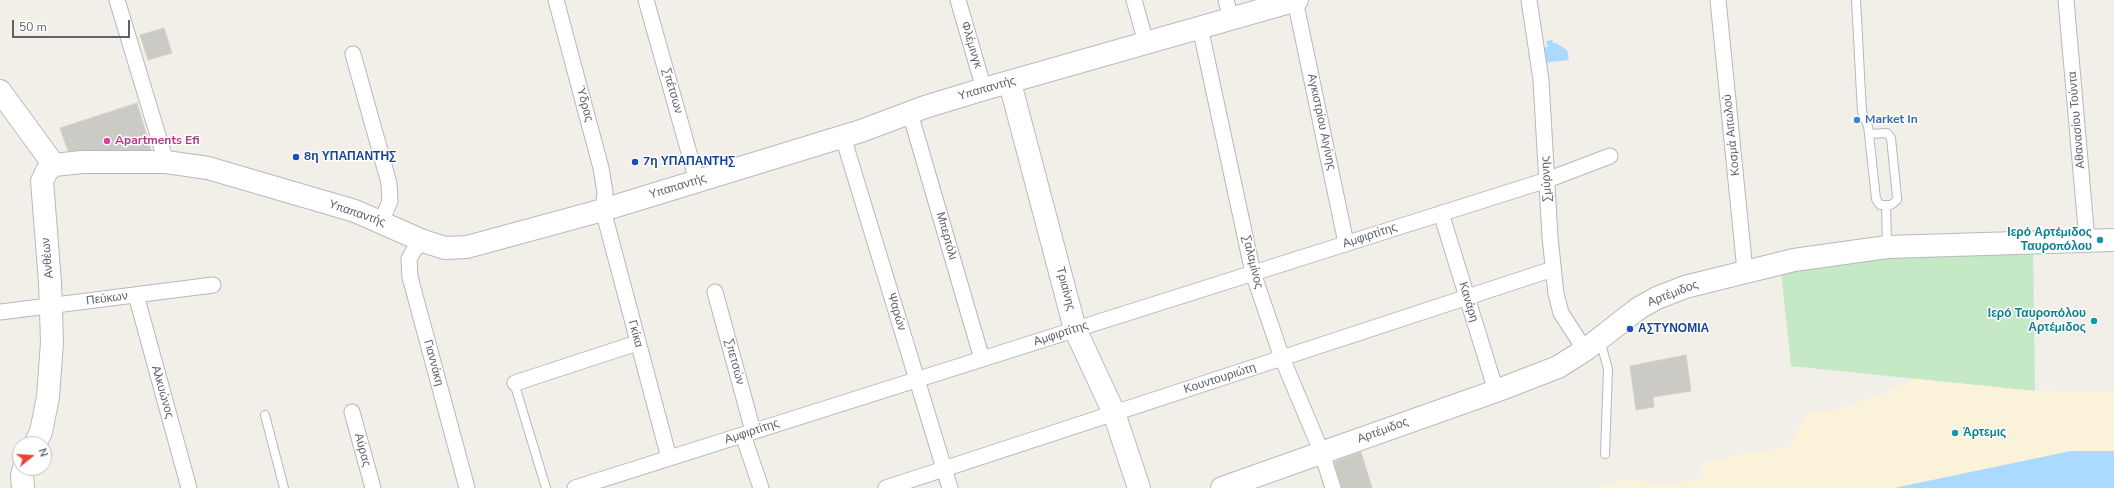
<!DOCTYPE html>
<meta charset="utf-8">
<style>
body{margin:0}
#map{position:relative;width:2114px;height:488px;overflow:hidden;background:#f1efe8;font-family:"Nunito Sans",sans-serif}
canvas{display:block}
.north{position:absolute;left:12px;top:436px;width:40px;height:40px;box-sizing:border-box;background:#fff;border:1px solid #bfc1c3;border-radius:50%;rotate:72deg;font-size:11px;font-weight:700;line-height:16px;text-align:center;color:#5f6368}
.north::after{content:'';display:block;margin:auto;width:14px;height:18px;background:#ea4335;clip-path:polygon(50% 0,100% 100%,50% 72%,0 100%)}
.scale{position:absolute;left:12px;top:20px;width:118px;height:18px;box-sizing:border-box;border:2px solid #5f6368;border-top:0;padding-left:5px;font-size:12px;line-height:14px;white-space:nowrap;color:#5f6368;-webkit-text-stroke:3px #fff;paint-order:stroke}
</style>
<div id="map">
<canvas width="2114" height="488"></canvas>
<div class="north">N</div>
<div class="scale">50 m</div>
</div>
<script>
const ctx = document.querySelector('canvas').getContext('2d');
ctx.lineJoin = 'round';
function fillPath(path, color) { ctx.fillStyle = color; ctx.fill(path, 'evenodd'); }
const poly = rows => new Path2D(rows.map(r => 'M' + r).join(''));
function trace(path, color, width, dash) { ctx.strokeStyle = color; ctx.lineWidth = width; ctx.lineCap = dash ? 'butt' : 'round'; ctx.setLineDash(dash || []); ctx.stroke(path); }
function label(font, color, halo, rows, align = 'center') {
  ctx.font = font + ' "Nunito Sans",sans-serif'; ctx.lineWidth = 3; ctx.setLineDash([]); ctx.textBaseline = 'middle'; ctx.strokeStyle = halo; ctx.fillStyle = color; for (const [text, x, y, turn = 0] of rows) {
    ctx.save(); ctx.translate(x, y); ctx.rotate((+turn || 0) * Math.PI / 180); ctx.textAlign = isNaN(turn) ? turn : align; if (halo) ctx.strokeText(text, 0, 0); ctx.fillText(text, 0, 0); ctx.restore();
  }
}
const green = poly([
 [2033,249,2035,391,1791,366,1781,271,1876,257]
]);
const sand = poly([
 [1915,379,2035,391,2114,392,2114,451,2071,451,1894,488,1595,488,1623,480,1652,482,1662,486,1703,478,1702,462,1791,446,1802,421,1810,412,1831,411,1881,395]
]);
const water = poly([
 [1552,40,1553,43,1556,43,1567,50,1569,60,1541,63,1541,48,1548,47,1546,41],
 [2071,451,2114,451,2114,488,1894,488]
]);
const building = poly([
 [164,28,172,53,148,60,140,35,164,28],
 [137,103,151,150,68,151,60,128,137,103],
 [1686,355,1691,391,1653,397,1654,407,1636,410,1630,366,1686,355],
 [1361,452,1372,488,1342,488,1334,462,1361,452]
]);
const lane = poly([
 [1856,0,1862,112,1868,126,1869,134,1887,133,1891,138,1897,197,1897,200,1891,205,1880,205,1876,199,1869,134],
 [1886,205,1887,246],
 [1600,340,1608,369,1605,454],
 [515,383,516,389,546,488],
 [265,415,284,488]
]);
const street = poly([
 [117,0,166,162],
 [556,0,601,168,605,192,603,210,669,458],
 [646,0,697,181],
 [958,0,984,89],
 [1134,0,1146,43],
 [1226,0,1231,19],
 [1295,0,1346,243],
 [1529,0,1541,80,1550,237,1556,294,1561,313,1585,350],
 [1718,0,1745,271],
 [2066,0,2087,240],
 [1200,27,1253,273,1282,358,1322,453,1333,488],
 [353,54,389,183,390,201,381,222],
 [910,113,982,359],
 [843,137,950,488],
 [1441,213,1496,391],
 [423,241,414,250,409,259,410,277,467,488],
 [715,292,753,431],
 [136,295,189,488],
 [0,312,213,285],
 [515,383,637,343],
 [352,412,373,488],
 [743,435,761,488],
 [575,488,1547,180,1610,156],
 [886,488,1553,269]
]);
const secondary = poly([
 [1010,83,1075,329,1114,413,1139,488],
 [0,91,54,165],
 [54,165,82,162,166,162,208,168,355,211,423,241,445,248,467,247,603,210,861,131,925,107,984,89,1297,0],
 [35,444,41,432,48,397,52,342,50,282,42,181,47,171,54,165],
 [23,488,22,475,24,468],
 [1222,488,1496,391,1558,367,1585,350,1639,308,1657,298,1685,287,1794,260,1887,247,2114,240]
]);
const markers = [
 [1857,120,4,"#3f7fe0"],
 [107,141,4,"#d1479c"],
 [296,157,4,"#1a4fb4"],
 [635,162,4,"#1a4fb4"],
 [2100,240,4,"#0f9aa8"],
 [2094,321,4,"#0f9aa8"],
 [1630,329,4,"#1a4fb4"],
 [1955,433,4,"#0f9aa8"]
];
const streetNames = [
 ["Φλέμινγκ",971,45,73],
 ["Υπαπαντής",987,89,-16],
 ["Σπέτσων",672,91,74],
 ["Ύδρας",584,104,75],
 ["Αθανασίου Τούντα",2077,120,-95],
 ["Αγκιστρίου Αιγίνης",1321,122,78],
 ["Κοσμά Αιτωλού",1732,135,-96],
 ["Σμύρνης",1547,179,-93],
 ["Υπαπαντής",678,187,-17],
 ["Υπαπαντής",357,214,19],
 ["Μπερτόλι",946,236,74],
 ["Αμφιρτίτης",1370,236,-18],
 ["Ανθέων",48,258,-95],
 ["Σαλαμίνος",1252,262,76],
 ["Τριαίνης",1065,289,75],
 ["Αρτέμιδος",1673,294,-21],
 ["Πεύκων",107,299,-7],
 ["Κανάρη",1468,302,73],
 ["Ψαρών",896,312,73],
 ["Γκίκα",635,334,75],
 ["Αμφιρτίτης",1061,334,-18],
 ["Σπετσών",734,362,75],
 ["Γιαννάκη",433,363,75],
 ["Κουντουριώτη",1220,379,-18],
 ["Αλκυώνος",162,392,74],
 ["Αρτέμιδος",1383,431,-20],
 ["Αμφιρτίτης",752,432,-18],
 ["Αύρας",362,450,75]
];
const shopNames = [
 ["Market In",1865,120]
];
const hotelNames = [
 ["Apartments Efi",115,141]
];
const transitNames = [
 ["8η ΥΠΑΠΑΝΤΗΣ",304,157],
 ["7η ΥΠΑΠΑΝΤΗΣ",643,162],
 ["ΑΣΤΥΝΟΜΙΑ",1638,329]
];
const cultureNames = [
 ["Ιερό Αρτέμιδος",2092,233],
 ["Ταυροπόλου",2092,247],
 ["Ιερό Ταυροπόλου",2086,314],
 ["Αρτέμιδος",2086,328],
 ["Άρτεμις",1963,433,"left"]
];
fillPath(green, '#c5e8c5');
fillPath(sand, '#fbf3d9');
fillPath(water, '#aadaff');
fillPath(building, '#cccac5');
trace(building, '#d6d1c6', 1);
trace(lane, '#b5b8bc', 10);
trace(street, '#b5b8bc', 17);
trace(secondary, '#b6babf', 24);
trace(lane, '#fff', 8);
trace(street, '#fff', 15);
trace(secondary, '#fff', 22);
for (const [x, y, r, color] of markers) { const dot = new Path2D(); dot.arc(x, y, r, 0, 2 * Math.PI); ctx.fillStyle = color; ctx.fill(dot); trace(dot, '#fff', 1.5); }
label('12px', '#5f6368', '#fff', streetNames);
label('bold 12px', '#366cbe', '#fff', shopNames, 'left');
label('bold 12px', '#b23c85', '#fff', hotelNames, 'left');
label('bold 12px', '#164399', '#fff', transitNames, 'left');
label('bold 12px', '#0d838f', '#fff', cultureNames, 'right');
</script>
